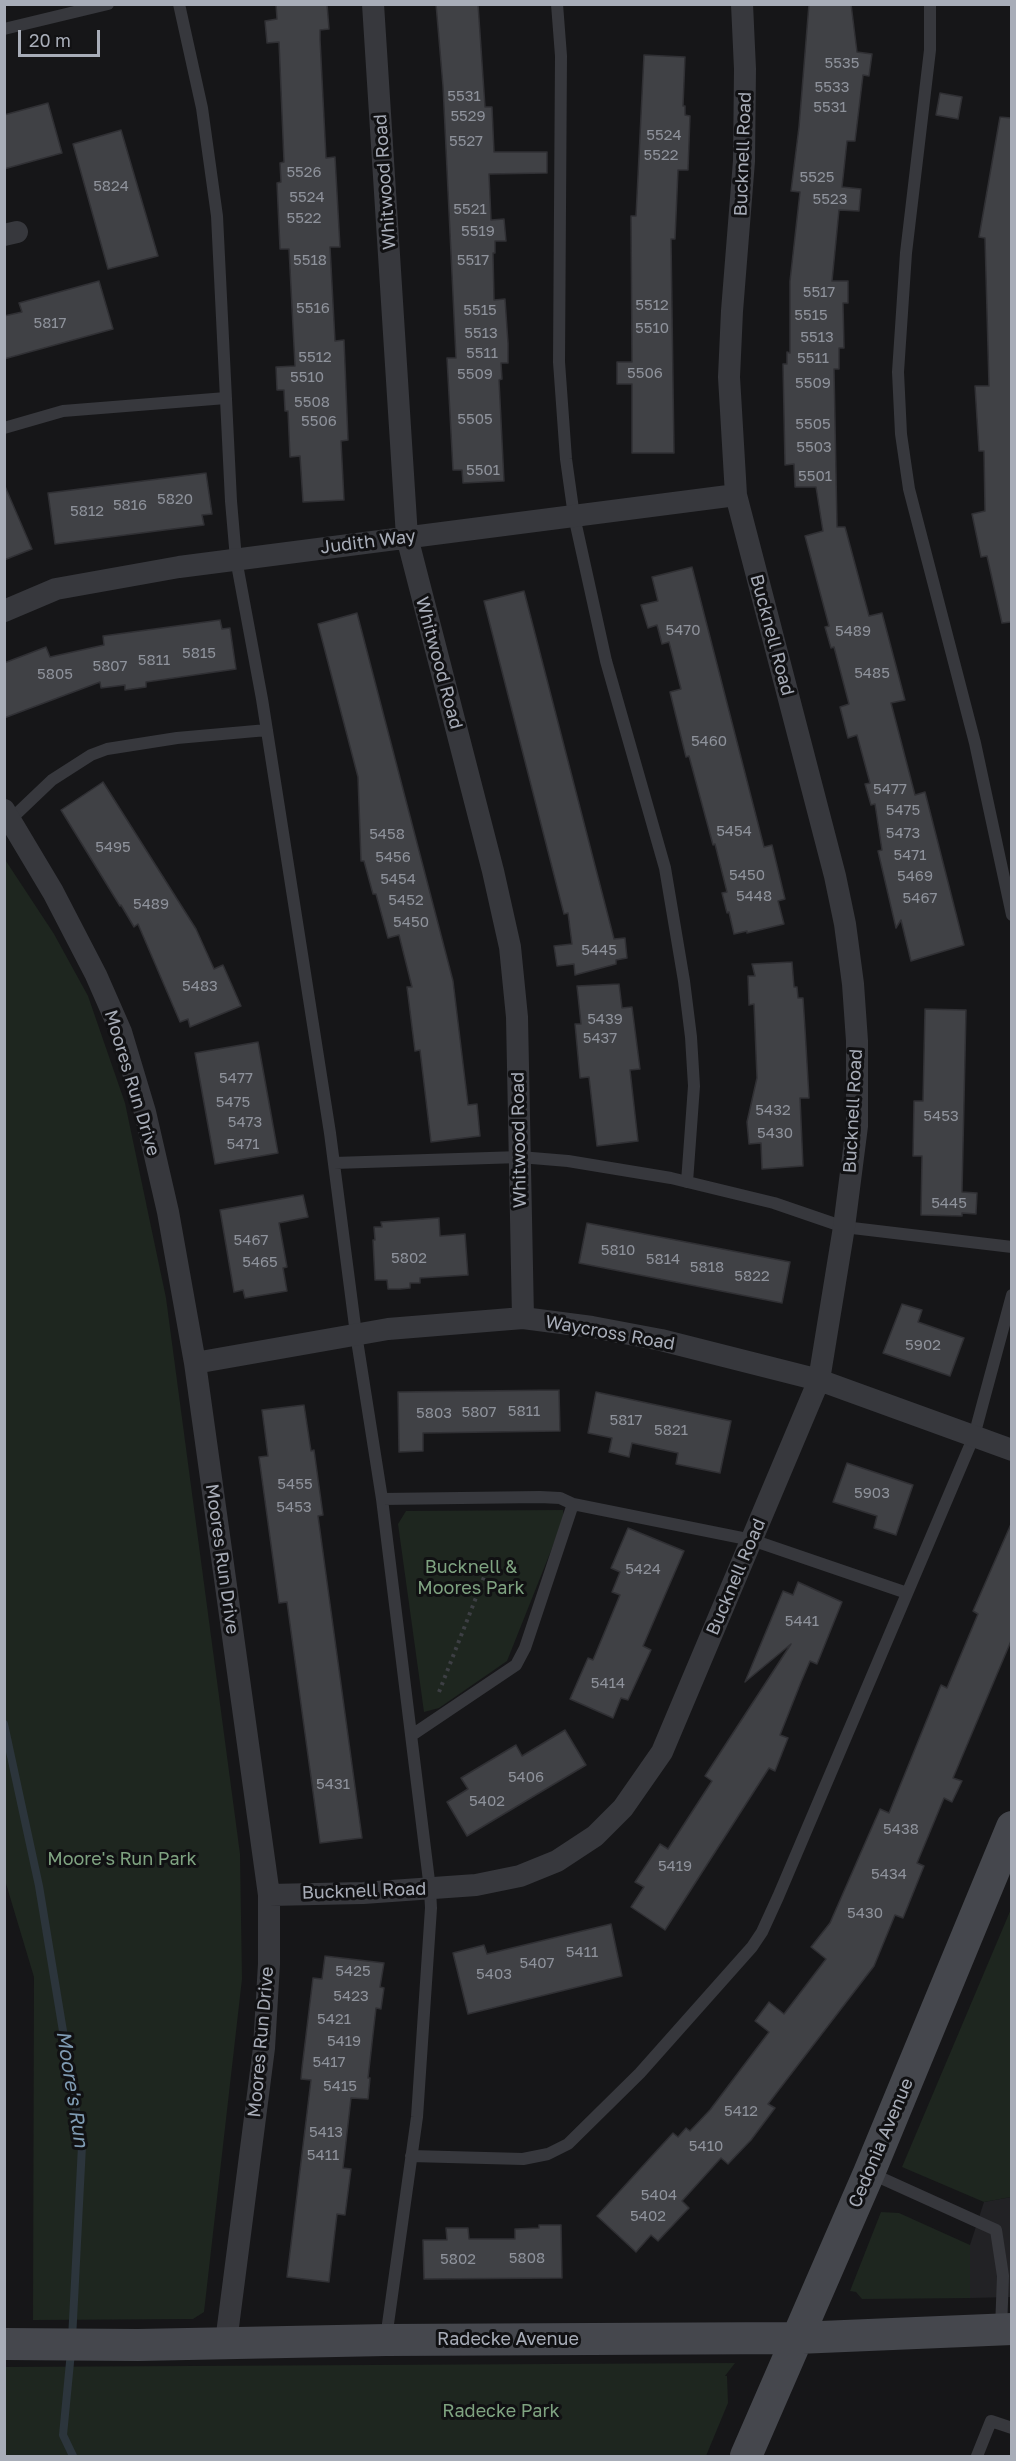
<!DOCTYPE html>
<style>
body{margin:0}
#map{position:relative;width:1016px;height:2461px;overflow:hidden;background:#161618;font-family:"Golos Text",sans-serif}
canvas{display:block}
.frame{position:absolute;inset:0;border:6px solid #a8adb8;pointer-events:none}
.scale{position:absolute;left:18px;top:30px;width:82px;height:27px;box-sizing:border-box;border:3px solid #a8adb8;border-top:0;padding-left:8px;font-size:18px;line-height:21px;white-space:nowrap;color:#a8adb8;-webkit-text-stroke:4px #111113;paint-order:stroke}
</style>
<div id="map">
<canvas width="1016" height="2461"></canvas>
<div class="frame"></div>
<div class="scale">20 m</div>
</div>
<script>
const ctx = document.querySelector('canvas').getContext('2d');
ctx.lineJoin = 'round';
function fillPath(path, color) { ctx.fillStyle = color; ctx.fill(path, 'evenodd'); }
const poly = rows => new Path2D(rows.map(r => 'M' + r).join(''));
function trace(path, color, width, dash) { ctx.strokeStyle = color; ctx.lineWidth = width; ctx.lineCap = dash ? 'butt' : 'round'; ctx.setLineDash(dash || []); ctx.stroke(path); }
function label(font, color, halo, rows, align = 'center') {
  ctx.font = font + ' "Golos Text",sans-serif'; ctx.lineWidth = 6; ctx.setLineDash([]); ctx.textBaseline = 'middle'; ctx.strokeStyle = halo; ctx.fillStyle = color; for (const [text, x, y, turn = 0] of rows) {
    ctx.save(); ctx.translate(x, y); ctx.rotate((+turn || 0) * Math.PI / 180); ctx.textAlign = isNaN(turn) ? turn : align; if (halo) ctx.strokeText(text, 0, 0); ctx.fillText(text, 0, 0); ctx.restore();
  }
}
const built = poly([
 [1011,2197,1011,2297,970,2298,970,2245,984,2202]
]);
const green = poly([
 [4,858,54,934,88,996,125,1103,166,1298,240,1854,242,1979,204,2312,193,2319,33,2320,34,1977,4,1877],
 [563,1510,564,1518,507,1661,439,1708,424,1712,398,1524,406,1511],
 [1011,1909,1011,2197,984,2202,902,2167],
 [881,2212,899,2213,970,2245,970,2298,862,2299,856,2292,850,2291],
 [735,2363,725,2376,727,2376,728,2403,706,2456,5,2456,5,2367]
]);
const stream = poly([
 [4,1724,39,1886,82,2146,72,2339],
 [71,2352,63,2435,73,2456]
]);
const building = poly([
 [276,4,327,4,329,29,320,30,320,39,326,158,335,157,340,247,330,247,335,341,344,340,348,440,341,441,344,500,303,502,300,456,290,457,288,411,285,411,284,390,277,390,276,367,295,366,289,249,280,249,278,206,277,183,281,182,280,163,284,162,279,42,267,43,265,21,277,19,276,4],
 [436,4,478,4,485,107,492,107,494,152,547,152,547,173,489,174,491,220,504,219,506,241,495,241,495,253,493,253,494,300,505,299,508,343,508,363,501,363,502,379,499,380,504,481,463,483,462,470,453,470,447,358,456,358,443,86,436,4],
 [809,4,851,4,857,52,872,54,869,76,863,75,855,141,847,141,842,187,861,189,859,211,839,210,832,281,848,281,848,303,843,303,844,348,839,348,839,369,834,369,837,527,845,527,869,616,882,613,905,700,891,703,915,795,925,792,964,945,911,961,901,920,896,928,878,851,882,850,875,804,871,805,865,784,870,783,857,735,848,738,840,707,849,704,834,647,831,648,825,627,829,626,805,536,823,531,816,487,795,487,794,464,785,465,783,364,787,364,787,352,790,353,790,281,800,192,791,191,799,127,809,4],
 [644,55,685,57,683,106,685,106,685,115,690,116,688,170,678,170,675,239,671,239,674,453,632,453,632,384,617,384,617,362,632,362,631,216,636,216,644,55],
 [940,93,962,97,958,119,936,115,940,93],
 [48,103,62,153,4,169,4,115,48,103],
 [1000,117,1011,118,1011,622,1002,623,987,556,981,557,972,514,985,511,984,451,979,451,975,386,989,386,985,238,979,237,1000,117],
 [121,130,158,256,108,269,73,144,121,130],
 [99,281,113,329,4,359,4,316,22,312,19,303,99,281],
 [206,473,212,514,202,515,204,525,55,544,48,493,206,473],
 [4,484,32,549,4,560,4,484],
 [692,567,764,847,772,845,785,899,778,901,784,924,747,933,747,931,734,934,729,912,727,913,722,893,727,892,715,844,713,845,689,756,686,757,670,692,681,689,669,642,662,644,657,625,648,628,641,605,658,601,652,577,692,567],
 [524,591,614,939,625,938,627,958,616,960,616,964,575,975,574,964,557,966,554,946,572,944,568,913,564,914,484,601,524,591],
 [357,613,453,981,468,1105,477,1104,480,1136,431,1142,420,1050,415,1051,407,987,412,987,399,935,388,938,376,894,373,894,364,861,361,861,358,777,318,624,357,613],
 [220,620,222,629,230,628,236,669,146,682,146,687,125,690,125,685,101,688,100,682,4,718,4,663,46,647,50,657,104,645,103,636,220,620],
 [103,782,196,929,214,969,223,965,241,1006,190,1027,188,1019,180,1022,138,924,134,927,121,905,120,906,61,810,103,782],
 [792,962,794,987,797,987,798,998,803,998,805,1029,809,1098,800,1098,803,1166,762,1169,761,1143,749,1144,747,1122,757,1078,754,1004,749,1005,748,976,755,976,752,964,792,962],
 [619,984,622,1008,632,1007,640,1069,630,1070,638,1141,597,1146,589,1077,580,1078,575,1024,581,1024,577,986,619,984],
 [925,1009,966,1010,962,1192,977,1193,976,1214,962,1213,962,1216,921,1215,922,1156,913,1156,914,1101,923,1101,925,1009],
 [258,1042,278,1153,215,1164,195,1053,258,1042],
 [303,1195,308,1217,279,1223,287,1267,283,1268,287,1291,245,1298,243,1290,234,1292,220,1210,303,1195],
 [439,1218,440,1236,465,1234,468,1275,420,1278,420,1283,410,1283,410,1288,400,1289,388,1289,387,1280,375,1280,373,1240,375,1240,374,1227,382,1227,381,1222,439,1218],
 [587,1223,790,1262,782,1303,579,1263,587,1223],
 [902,1304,922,1310,918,1322,964,1338,950,1376,883,1353,902,1304],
 [559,1390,560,1431,423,1433,423,1451,399,1452,398,1392,559,1390],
 [596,1392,731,1421,720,1473,676,1464,678,1453,632,1443,629,1457,609,1452,612,1438,588,1433,596,1392],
 [304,1405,311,1451,314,1450,323,1515,318,1516,362,1838,320,1843,287,1602,279,1603,259,1457,268,1456,262,1410,304,1405],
 [847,1463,913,1485,896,1535,874,1528,877,1516,833,1502,847,1463],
 [1011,1524,1011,1641,953,1778,962,1781,952,1802,944,1798,917,1863,924,1866,903,1918,895,1915,874,1966,768,2104,775,2108,751,2140,728,2164,721,2158,682,2201,689,2208,658,2241,651,2235,636,2252,597,2216,673,2133,678,2137,686,2128,690,2131,710,2110,769,2032,755,2021,769,2002,784,2014,826,1959,811,1947,830,1923,880,1809,889,1813,941,1685,947,1688,978,1614,973,1611,1011,1524],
 [628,1528,684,1551,643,1646,651,1650,628,1700,621,1698,613,1718,570,1699,588,1658,593,1660,620,1595,612,1592,620,1572,611,1568,628,1528],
 [798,1582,842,1602,817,1664,810,1661,801,1682,780,1735,788,1738,775,1771,769,1768,665,1930,631,1907,644,1887,635,1882,660,1844,668,1849,712,1781,705,1776,791,1644,745,1682,783,1591,793,1595,798,1582],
 [565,1730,586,1765,467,1836,447,1802,468,1789,461,1778,516,1745,522,1756,565,1730],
 [611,1924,622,1976,468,2014,453,1953,484,1945,487,1954,611,1924],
 [325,1956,384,1963,380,1987,384,1988,381,2009,376,2008,368,2078,370,2078,368,2099,351,2098,343,2168,351,2169,345,2215,337,2214,329,2282,287,2277,311,2080,301,2079,302,2068,313,1978,322,1979,325,1956],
 [539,2225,561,2225,562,2278,424,2279,423,2240,447,2240,446,2228,468,2228,469,2239,515,2239,515,2229,539,2228,539,2225]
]);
const path = poly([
 [439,1692,486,1572]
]);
const lane = poly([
 [179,4,202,108,217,216,231,501,236,559,262,699,330,1133,356,1334,382,1499,430,1889,431,1908,417,2117,386,2338],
 [557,4,561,56,559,362,566,459,574,516,606,661,665,868,684,981,691,1037,694,1086,687,1182],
 [930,4,930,50,906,253,898,372,901,434,909,489,975,743,1012,915],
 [4,29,108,4],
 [4,428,63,411,226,398],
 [10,820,52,780,91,755,107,749,177,738,267,730],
 [334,1163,520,1157,568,1161,671,1178,774,1203,844,1227,1012,1247],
 [382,1499,540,1497,560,1498,573,1504,525,1648,516,1665,412,1735],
 [573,1504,752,1540,907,1593],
 [411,2156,523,2159,548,2154,568,2144,640,2073,752,1947,762,1932,778,1897,974,1436,1012,1295],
 [870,2173,996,2230,1003,2276,1001,2329],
 [977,2456,991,2421,1012,2428]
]);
const street = poly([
 [373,4,407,537,493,871,510,947,517,1017,523,1318],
 [4,235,17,232],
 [4,611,56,589,179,567,736,495],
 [4,810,53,892,96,975,121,1032,145,1112,168,1212,195,1363,269,1895,269,1964,264,2048,226,2342],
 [195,1363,388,1329,523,1318,592,1327,661,1340,819,1380,1012,1450],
 [269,1895,363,1893,476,1885,520,1876,557,1861,595,1836,623,1808,662,1752,819,1380,844,1227,857,1126,857,1041,853,984,845,924,835,876,736,495,729,377,732,311,744,161,745,69,742,4]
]);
const secondary = poly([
 [4,2344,138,2345,386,2340,797,2338,1012,2329],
 [746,2456,869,2173,1012,1827]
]);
const numberNames = [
 ["5535",842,63],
 ["5533",832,87],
 ["5531",464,96],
 ["5531",830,107],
 ["5529",468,116],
 ["5524",664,135],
 ["5527",466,141],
 ["5522",661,155],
 ["5526",304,172],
 ["5525",817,177],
 ["5824",111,186],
 ["5524",307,197],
 ["5523",830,199],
 ["5521",470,209],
 ["5522",304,218],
 ["5519",478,231],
 ["5518",310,260],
 ["5517",473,260],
 ["5517",819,292],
 ["5512",652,305],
 ["5516",313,308],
 ["5515",480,310],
 ["5515",811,315],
 ["5817",50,323],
 ["5510",652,328],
 ["5513",481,333],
 ["5513",817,337],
 ["5511",482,353],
 ["5512",315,357],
 ["5511",813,358],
 ["5506",645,373],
 ["5509",475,374],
 ["5510",307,377],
 ["5509",813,383],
 ["5508",312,402],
 ["5505",475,419],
 ["5506",319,421],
 ["5505",813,424],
 ["5503",814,447],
 ["5501",483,470],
 ["5501",815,476],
 ["5820",175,499],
 ["5816",130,505],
 ["5812",87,511],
 ["5470",683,630],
 ["5489",853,631],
 ["5815",199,653],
 ["5811",154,660],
 ["5807",110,666],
 ["5485",872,673],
 ["5805",55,674],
 ["5460",709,741],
 ["5477",890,789],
 ["5475",903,810],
 ["5454",734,831],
 ["5473",903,833],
 ["5458",387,834],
 ["5495",113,847],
 ["5471",910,855],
 ["5456",393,857],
 ["5450",747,875],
 ["5469",915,876],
 ["5454",398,879],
 ["5448",754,896],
 ["5467",920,898],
 ["5452",406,900],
 ["5489",151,904],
 ["5450",411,922],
 ["5445",599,950],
 ["5483",200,986],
 ["5439",605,1019],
 ["5437",600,1038],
 ["5477",236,1078],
 ["5475",233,1102],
 ["5432",773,1110],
 ["5453",941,1116],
 ["5473",245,1122],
 ["5430",775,1133],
 ["5471",243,1144],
 ["5445",949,1203],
 ["5467",251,1240],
 ["5810",618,1250],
 ["5802",409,1258],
 ["5814",663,1259],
 ["5465",260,1262],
 ["5818",707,1267],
 ["5822",752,1276],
 ["5902",923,1345],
 ["5811",524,1411],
 ["5807",479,1412],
 ["5803",434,1413],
 ["5817",626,1420],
 ["5821",671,1430],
 ["5455",295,1484],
 ["5903",872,1493],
 ["5453",294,1507],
 ["5424",643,1569],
 ["5441",802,1621],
 ["5414",608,1683],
 ["5406",526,1777],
 ["5431",333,1784],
 ["5402",487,1801],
 ["5438",901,1829],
 ["5419",675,1866],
 ["5434",889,1874],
 ["5430",865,1913],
 ["5411",582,1952],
 ["5407",537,1963],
 ["5425",353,1971],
 ["5403",494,1974],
 ["5423",351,1996],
 ["5421",334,2019],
 ["5419",344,2041],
 ["5417",329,2062],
 ["5415",340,2086],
 ["5412",741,2111],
 ["5413",326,2132],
 ["5410",706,2146],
 ["5411",323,2155],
 ["5404",659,2195],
 ["5402",648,2216],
 ["5808",527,2258],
 ["5802",458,2259]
];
const streetNames = [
 ["Bucknell Road",743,154,-88],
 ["Whitwood Road",385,182,-94],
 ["Judith Way",368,542,-7],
 ["Bucknell Road",772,635,75],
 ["Whitwood Road",439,663,75],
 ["Moores Run Drive",132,1083,73],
 ["Bucknell Road",853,1111,-87],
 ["Whitwood Road",519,1140,-91],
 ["Waycross Road",610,1333,10],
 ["Moores Run Drive",222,1559,82],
 ["Bucknell Road",736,1577,-67],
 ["Bucknell Road",364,1891,-2],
 ["Moores Run Drive",261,2042,-85],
 ["Cedonia Avenue",881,2143,-67],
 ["Radecke Avenue",508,2339]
];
const parkNames = [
 ["Bucknell &",471,1567],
 ["Moores Park",471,1588],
 ["Moore's Run Park",122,1859],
 ["Radecke Park",501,2411]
];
const waterNames = [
 ["Moore's Run",72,2089,81]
];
fillPath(built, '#222225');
fillPath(green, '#1e261f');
trace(stream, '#2c353c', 8);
fillPath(building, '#404145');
trace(building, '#303034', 1.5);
trace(path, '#3d3f44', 4, [3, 4.5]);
trace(lane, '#37383d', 12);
trace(street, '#37383d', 22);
trace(secondary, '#45474d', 32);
label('15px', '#8e929b', null, numberNames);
label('18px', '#a8adb8', '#111113', streetNames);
label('18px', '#7fa381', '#111113', parkNames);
label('italic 20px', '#7f9bb3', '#111113', waterNames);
</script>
